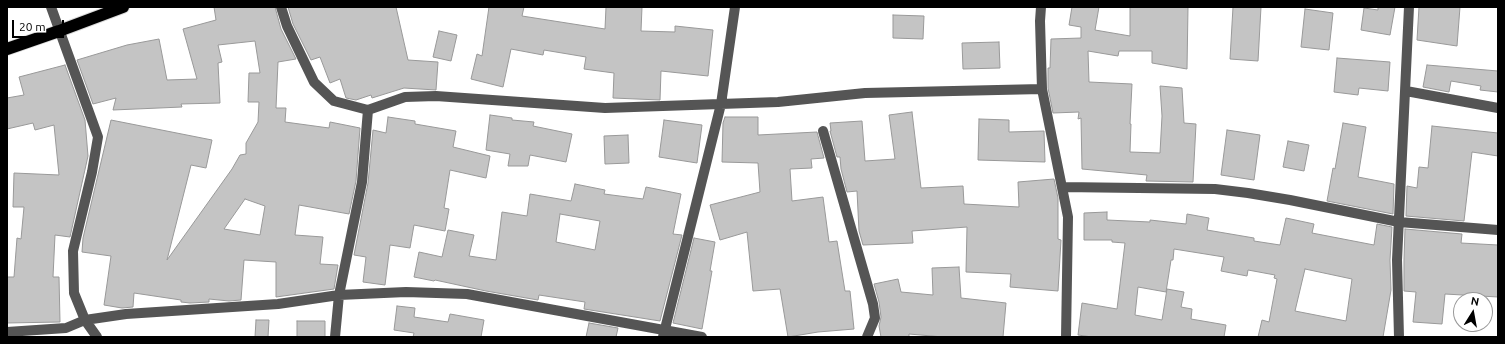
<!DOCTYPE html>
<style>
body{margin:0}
#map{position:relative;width:1505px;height:344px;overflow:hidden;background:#fff;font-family:Ubuntu,sans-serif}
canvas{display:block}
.frame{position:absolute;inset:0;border:8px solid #000;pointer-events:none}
.north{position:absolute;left:1453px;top:292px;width:40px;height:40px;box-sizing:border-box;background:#fff;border:1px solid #999;border-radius:50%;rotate:11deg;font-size:11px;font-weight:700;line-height:16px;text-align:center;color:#000}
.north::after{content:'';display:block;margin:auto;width:14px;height:18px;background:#000;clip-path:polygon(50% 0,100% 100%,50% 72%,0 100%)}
.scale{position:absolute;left:12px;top:20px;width:52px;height:18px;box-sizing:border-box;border:2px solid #000;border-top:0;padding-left:5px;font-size:12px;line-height:14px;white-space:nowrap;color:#000;-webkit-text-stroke:3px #fff;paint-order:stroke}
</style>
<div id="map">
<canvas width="1505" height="344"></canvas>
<div class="frame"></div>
<div class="north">N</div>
<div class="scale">20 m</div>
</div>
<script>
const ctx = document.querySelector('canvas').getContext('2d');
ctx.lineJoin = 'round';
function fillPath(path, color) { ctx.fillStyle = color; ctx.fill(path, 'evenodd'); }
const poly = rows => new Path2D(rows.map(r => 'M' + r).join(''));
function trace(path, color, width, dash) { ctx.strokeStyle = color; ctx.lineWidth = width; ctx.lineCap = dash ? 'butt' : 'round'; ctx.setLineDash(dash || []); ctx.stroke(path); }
const building = poly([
 [214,7,275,7,281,29,296,59,278,62,276,108,286,108,285,122,329,128,330,122,360,128,356,181,349,214,299,205,295,235,323,237,320,264,338,265,334,289,276,297,276,262,244,260,241,300,229,301,209,299,209,302,190,303,181,302,181,300,134,293,133,307,122,308,104,305,111,256,82,252,83,238,111,120,212,140,206,168,191,165,167,260,232,169,240,155,246,154,246,143,258,122,259,102,248,102,249,73,260,73,255,41,218,45,222,62,218,63,220,103,181,104,182,107,113,110,116,98,93,104,77,60,127,45,159,39,167,80,197,79,183,29,216,20,214,7],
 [245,199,265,206,260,235,224,229,245,199],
 [288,7,396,7,408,60,438,62,436,90,404,88,372,98,371,95,356,100,346,98,340,79,330,83,320,57,311,60,293,24,288,7],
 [489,7,524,7,522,16,605,29,606,7,642,7,641,31,675,32,675,26,713,30,708,76,661,71,660,100,613,98,614,73,584,69,586,57,544,50,543,55,511,49,503,87,471,79,477,54,482,56,489,7],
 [1072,7,1099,7,1095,30,1130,36,1130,7,1188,7,1187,69,1152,63,1152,51,1119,51,1118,56,1088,51,1089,82,1132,84,1130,124,1131,124,1130,152,1160,153,1162,116,1160,86,1182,88,1184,123,1196,124,1193,182,1146,181,1147,175,1082,169,1081,118,1078,119,1079,112,1053,113,1048,88,1048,68,1050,68,1051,39,1081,38,1081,27,1069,25,1072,7],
 [1233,7,1261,7,1258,61,1230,59,1233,7],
 [1378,7,1395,7,1390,35,1361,30,1364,8,1378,10,1378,7],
 [1419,7,1460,7,1457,46,1417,40,1419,7],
 [1305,9,1333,13,1329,50,1301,47,1305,9],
 [893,15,924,16,923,39,893,38,893,15],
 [439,31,457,35,451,61,433,57,439,31],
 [999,42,1000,68,963,69,962,43,999,42],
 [1337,58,1390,62,1388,91,1359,88,1358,95,1334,92,1337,58],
 [65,65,85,120,88,156,70,237,55,235,53,277,59,277,60,322,7,323,7,277,14,277,17,238,21,239,24,207,13,207,14,173,59,175,54,125,35,130,33,123,7,129,7,98,24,95,19,77,65,65],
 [1427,65,1498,71,1498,92,1480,90,1481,86,1451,81,1449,92,1423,87,1427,65],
 [912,112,921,188,963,186,964,204,1019,207,1018,182,1054,179,1058,198,1058,239,1061,240,1058,291,1010,287,1011,274,966,272,967,227,912,231,913,243,863,245,859,231,857,191,847,192,841,169,840,157,837,157,830,131,831,131,830,123,862,121,865,161,895,159,889,115,912,112],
 [490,115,512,118,512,120,534,122,533,126,572,134,566,162,530,155,528,166,508,166,510,154,486,150,490,115],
 [388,117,415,121,415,124,456,131,453,147,490,156,486,178,450,170,444,208,449,209,445,231,414,225,410,248,390,245,385,285,363,282,366,257,354,255,368,183,373,130,386,133,388,117],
 [725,117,758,117,758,135,817,132,824,158,811,159,812,168,790,169,792,201,823,197,829,242,837,241,845,291,850,291,854,329,818,332,788,337,780,289,753,291,747,232,720,240,710,205,760,192,758,163,722,162,723,123,725,117],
 [979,119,1009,120,1009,132,1044,131,1045,162,978,160,979,119],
 [664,120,702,125,697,163,659,157,664,120],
 [1343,123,1366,127,1358,177,1394,184,1393,214,1327,201,1333,168,1335,169,1343,123],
 [1432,126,1498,133,1498,156,1472,152,1464,221,1406,216,1407,186,1417,188,1419,167,1428,168,1432,126],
 [1227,130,1260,135,1254,180,1221,175,1227,130],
 [628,135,629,163,605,164,604,136,628,135],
 [1288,141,1309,145,1304,171,1283,167,1288,141],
 [575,184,605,190,604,194,643,199,646,187,681,194,673,234,682,235,660,321,584,309,585,302,539,295,538,300,486,291,435,280,434,281,414,277,419,252,442,257,448,230,474,235,469,256,496,260,502,212,527,216,530,194,571,201,575,184],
 [560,214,600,221,595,250,556,242,560,214],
 [1107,212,1107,220,1150,222,1150,220,1186,224,1187,214,1209,218,1207,230,1254,238,1254,241,1280,245,1286,218,1314,224,1312,233,1374,245,1377,224,1392,227,1390,260,1391,290,1383,337,1258,337,1262,320,1269,322,1277,279,1274,278,1275,275,1248,270,1247,276,1221,271,1224,257,1174,249,1173,260,1171,260,1166,292,1138,287,1135,315,1162,320,1167,289,1184,292,1181,307,1192,309,1191,319,1226,325,1224,337,1092,337,1078,335,1082,303,1117,309,1125,243,1112,242,1112,240,1084,240,1084,213,1107,212],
 [1305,269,1352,279,1346,321,1295,311,1305,269],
 [1405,229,1462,234,1461,243,1498,245,1498,297,1445,294,1442,324,1413,322,1416,292,1404,291,1404,260,1405,229],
 [694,238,715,242,710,271,712,271,702,329,673,323,694,238],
 [959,267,961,298,1006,303,1003,337,943,337,909,334,909,337,881,337,879,326,881,317,879,302,874,284,898,279,901,292,933,295,932,268,959,267],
 [397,306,415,308,414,317,448,322,450,314,484,320,481,337,413,337,414,333,394,330,397,306],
 [256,320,269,320,268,337,255,337,256,320],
 [297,321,325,321,325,337,297,337,297,321],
 [589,323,618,328,616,337,586,337,589,323]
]);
const minor = poly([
 [51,7,98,137,92,172,73,251,74,293,85,320,97,337],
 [281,7,287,26,314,82,334,101,368,110,405,97,436,96,605,108,778,102,865,93,1042,89],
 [1041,7,1040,21,1042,89,1068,217,1066,337],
 [1406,91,1498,108],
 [823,131,873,304,875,318,867,337],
 [1062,187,1215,189,1248,193,1290,200,1399,222,1498,230],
 [7,332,66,328,85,320,126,314,278,304,339,295,406,292,467,294,702,337],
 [335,337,339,295,362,182,368,110],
 [663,337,721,104,735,7],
 [1399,337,1397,260,1409,7]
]);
const highway = poly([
 [7,49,59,31,123,7]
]);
fillPath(building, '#c4c4c4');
trace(building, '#999', 1);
trace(highway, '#dbdbdb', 14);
trace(minor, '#555', 10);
trace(highway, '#000', 12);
</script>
